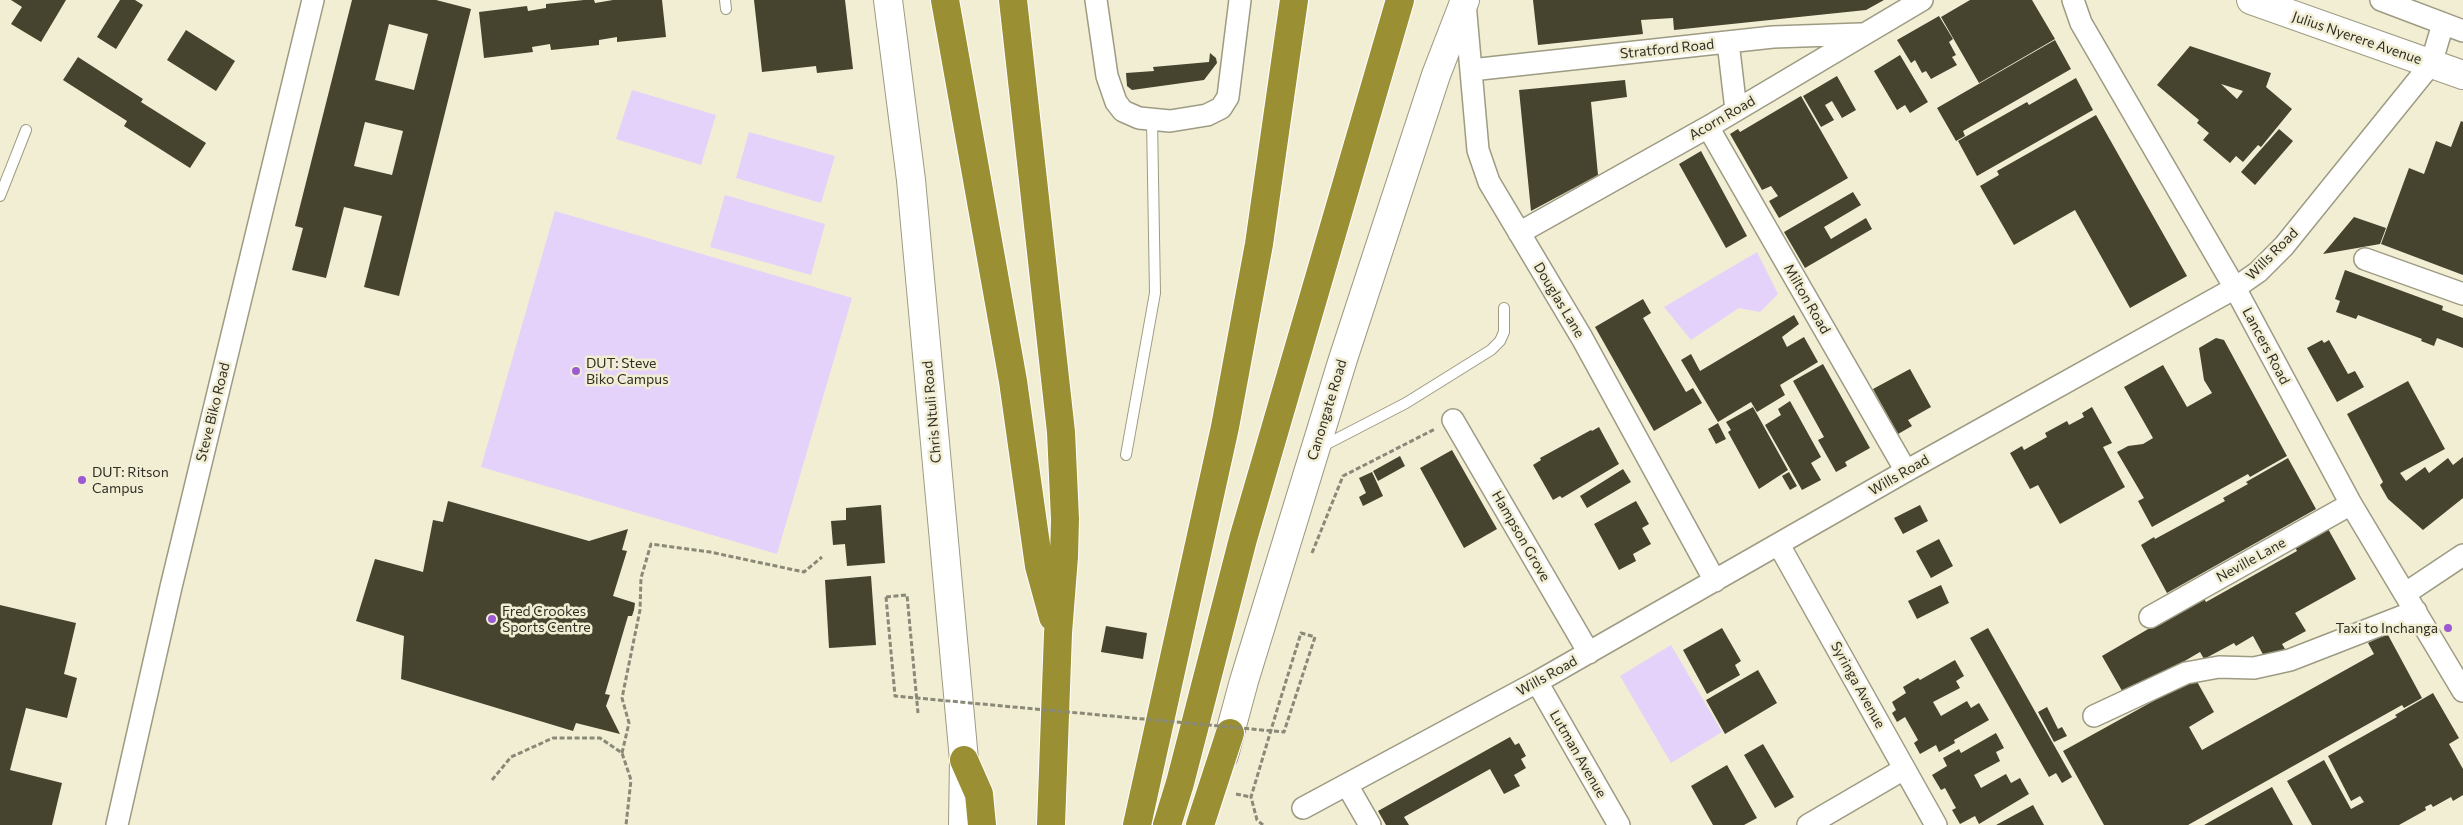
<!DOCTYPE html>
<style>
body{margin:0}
canvas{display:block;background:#f1eed4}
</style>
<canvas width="2463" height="825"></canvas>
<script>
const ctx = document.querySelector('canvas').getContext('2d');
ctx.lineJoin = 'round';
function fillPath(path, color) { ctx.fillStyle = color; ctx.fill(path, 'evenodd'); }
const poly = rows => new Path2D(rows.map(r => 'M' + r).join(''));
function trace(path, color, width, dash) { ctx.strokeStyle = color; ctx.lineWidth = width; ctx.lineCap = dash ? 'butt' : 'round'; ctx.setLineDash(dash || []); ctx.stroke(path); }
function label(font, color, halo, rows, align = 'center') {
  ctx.font = font + ' Commissioner,sans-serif'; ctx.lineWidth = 5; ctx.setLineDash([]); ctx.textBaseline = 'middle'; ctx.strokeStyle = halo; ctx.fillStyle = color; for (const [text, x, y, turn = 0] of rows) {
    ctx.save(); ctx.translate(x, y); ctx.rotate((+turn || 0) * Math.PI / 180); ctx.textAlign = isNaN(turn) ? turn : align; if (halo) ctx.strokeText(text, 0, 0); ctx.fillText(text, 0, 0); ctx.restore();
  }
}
const green = poly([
 [632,90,716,115,701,165,616,139],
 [749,132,835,156,821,203,736,178],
 [725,195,825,224,811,275,710,247],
 [555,211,852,298,777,554,481,467],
 [1757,252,1778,294,1760,312,1739,308,1691,340,1664,307],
 [1671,645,1722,732,1671,763,1620,676]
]);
const building = poly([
 [11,0,66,0,41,42,11,24,22,7],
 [120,0,135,0,143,5,116,49,97,37],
 [352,0,436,0,471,9,399,296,364,287,382,216,344,207,326,278,292,270,303,228,295,226],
 [389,24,428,34,414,90,375,80],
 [365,122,403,131,392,175,354,166],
 [584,0,594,0,595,3,613,0,662,0,666,37,617,42,617,37,599,40,599,45,551,50,550,44,532,47,533,52,484,58,479,12,527,6,528,11,546,8,546,4],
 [754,0,845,0,853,69,817,73,816,66,762,72],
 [1533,0,1884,0,1866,10,1674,30,1673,18,1641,20,1643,34,1538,45],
 [1970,0,2032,0,2055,39,1979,83,1941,17],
 [1939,16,1953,39,1949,42,1956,55,1952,57,1957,65,1931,79,1926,71,1922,73,1915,60,1911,63,1897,40],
 [186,30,235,61,216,91,167,60],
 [2055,40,2071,69,1963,131,1965,136,1956,141,1937,108],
 [2190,46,2271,73,2266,87,2292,109,2261,147,2258,145,2243,162,2236,156,2230,163,2203,140,2209,133,2197,123,2199,120,2157,85],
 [2221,84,2243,91,2237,99],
 [1210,53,1216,58,1217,63,1204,80,1132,90,1127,86,1126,73,1154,71,1153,67,1209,62],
 [1900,55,1928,102,1910,113,1905,105,1897,110,1874,71],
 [78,57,143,99,141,102,206,143,190,168,124,126,127,121,63,80],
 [1837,76,1856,110,1842,118,1832,101,1825,105,1834,120,1821,127,1803,96],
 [2076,78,2093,110,1977,176,1958,141,2027,102,2029,105],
 [1625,80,1627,97,1591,102,1598,175,1531,211,1519,90],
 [1801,96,1848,178,1779,218,1769,201,1778,196,1771,186,1762,190,1730,134,1738,129,1740,132],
 [2096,115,2187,276,2130,308,2075,210,2014,245,1980,186,1999,175,1997,171],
 [2461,121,2463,122,2463,275,2381,244,2409,168,2424,174,2436,141,2451,147],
 [2279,129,2293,141,2255,185,2241,172],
 [1701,151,1747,236,1726,248,1679,164],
 [1853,192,1861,205,1824,227,1831,239,1866,218,1872,229,1805,268,1784,232],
 [2354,217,2386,228,2380,244,2323,254],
 [2345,270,2443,306,2442,310,2463,318,2463,348,2437,338,2434,346,2421,341,2422,339,2358,315,2356,319,2336,312,2340,301,2335,299],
 [1643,299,1651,313,1643,318,1686,392,1693,388,1702,403,1654,431,1595,327],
 [1794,315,1799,324,1782,337,1787,347,1804,337,1818,362,1780,385,1785,395,1757,412,1751,402,1718,422,1681,360,1691,354,1700,371],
 [2216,338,2224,340,2287,456,2250,477,2248,474,2152,527,2138,501,2144,498,2117,452,2128,446,2143,444,2153,438,2124,387,2163,365,2187,407,2212,393,2204,380,2199,348],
 [2322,340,2324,343,2329,340,2348,374,2355,371,2364,387,2337,402,2307,348],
 [1823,364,1870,448,1845,462,1847,466,1836,472,1818,440,1824,437,1793,381],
 [1910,369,1931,407,1908,420,1912,426,1898,434,1873,389],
 [2408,381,2445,449,2400,473,2406,481,2425,467,2429,473,2448,458,2453,465,2463,457,2463,498,2423,530,2388,499,2380,485,2383,482,2347,414],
 [1790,401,1821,457,1811,463,1821,480,1802,490,1765,425,1781,415,1778,409],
 [1753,407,1788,470,1759,489,1728,432,1731,430,1726,422],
 [2092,407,2112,443,2103,447,2125,487,2060,524,2038,485,2030,489,2010,453,2022,446,2024,450,2047,437,2045,433,2067,421,2069,425,2084,417,2082,413],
 [1718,423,1726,439,1716,444,1708,429],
 [1599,427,1619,464,1562,498,1560,496,1553,500,1533,465,1541,460,1540,458,1591,430,1592,431],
 [1452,450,1497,529,1464,548,1420,468],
 [1400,456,1405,466,1378,481,1373,471],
 [2288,458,2316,509,2167,593,2141,545,2154,537,2155,539,2225,501,2223,498,2248,484,2246,482],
 [1623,469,1631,482,1587,508,1580,496],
 [1372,472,1383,496,1363,506,1359,497,1366,493,1359,478],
 [1789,472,1797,486,1790,490,1782,476],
 [448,501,589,541,628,529,622,550,627,551,613,596,635,603,634,610,632,616,628,616,605,694,610,695,606,706,620,734,576,723,573,731,401,679,404,636,356,621,375,559,423,572,433,520,443,522],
 [1636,501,1649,524,1642,528,1651,544,1633,554,1636,561,1619,570,1594,524],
 [881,505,885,563,847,566,845,544,833,545,831,521,846,520,846,508],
 [1920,505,1928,521,1903,534,1894,518],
 [2327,527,2356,579,2295,613,2306,631,2282,644,2285,649,2266,660,2253,636,2236,646,2234,643,2204,659,2200,652,2125,696,2102,656,2203,597,2206,602,2297,551,2294,545],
 [1939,539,1953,566,1931,578,1916,551],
 [871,576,876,645,829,648,825,580],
 [1941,585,1949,603,1917,619,1908,601],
 [0,605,76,623,64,674,77,678,67,718,26,708,10,770,62,783,52,825,0,825],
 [1106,626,1147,633,1143,659,1101,652],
 [1722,628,1741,661,1735,665,1740,675,1707,694,1683,650],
 [1988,628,2072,777,2062,783,2056,773,2049,777,1970,638],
 [2387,633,2422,698,2404,708,2402,705,2188,825,2104,825,2063,751,2195,678,2214,712,2189,727,2202,750,2374,654,2368,643],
 [1955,660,1964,676,1956,681,1960,688,1933,702,1941,716,1967,701,1971,708,1979,703,1989,720,1954,740,1955,743,1939,752,1936,745,1920,754,1914,743,1918,740,1905,717,1897,722,1892,713,1896,710,1892,702,1906,693,1903,687,1918,678,1920,680],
 [1758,670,1777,703,1725,734,1706,700],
 [2433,693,2459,738,2449,744,2463,769,2463,795,2453,801,2451,797,2433,807,2431,804,2425,807,2426,810,2399,825,2312,825,2287,781,2324,760,2351,809,2364,802,2360,796,2351,801,2328,756,2397,717,2395,715],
 [2047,707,2058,729,2062,727,2067,736,2054,742,2038,712],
 [1996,733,2004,748,1996,752,2000,761,1974,775,1981,788,2006,774,2011,783,2020,778,2029,794,1979,824,1975,816,1960,824,1952,810,1956,808,1945,788,1941,790,1932,775,1947,766,1943,758,1959,749,1961,753],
 [1510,737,1515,745,1519,743,1526,756,1521,759,1526,768,1514,775,1520,786,1504,794,1490,769,1404,817,1409,825,1386,825,1378,811],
 [1763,744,1794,797,1775,808,1744,755],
 [1727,765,1757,818,1744,825,1713,825,1691,786],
 [2272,787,2293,825,2204,825],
 [2033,805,2044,825,1996,825]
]);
const path = poly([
 [1312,553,1343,476,1435,429],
 [886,597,907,595,918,713],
 [622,753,629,723,622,698,640,610,641,578,651,544,710,552,804,572,822,557],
 [492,780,511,757,553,738,600,738,622,753,631,780,626,825],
 [1236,794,1251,797],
 [1263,825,1257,820,1251,797,1277,710]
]);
const lane = poly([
 [725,0,726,9],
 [0,196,26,130],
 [1321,447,1406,403,1491,350,1500,341,1504,332,1504,308],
 [1126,455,1155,293,1152,119]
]);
const street = poly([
 [1096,0,1107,76,1116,102,1123,111,1139,118,1170,121,1207,115,1221,108,1228,97,1240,0],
 [2073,0,2081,23,2235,288,2351,504,2463,691],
 [2381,0,2463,31],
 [1465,3,1478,150,1489,182,1582,338,1715,581],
 [1728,42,1736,110],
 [1471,70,1773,37,1861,34],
 [1708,127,1906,471],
 [1519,233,1708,127,1922,0],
 [2365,259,2463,294],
 [1453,420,1589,653],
 [1779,545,1936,825],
 [2406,593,2463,555],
 [2150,617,2351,504],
 [1537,682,1619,825],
 [2094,716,2186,673,2219,667,2254,668,2290,660,2416,611],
 [1347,785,1370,825],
 [1303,808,1537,682,1906,471,2235,288,2258,272,2284,246,2431,64,2443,24],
 [117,825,171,587,313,0],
 [1808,825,1904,769]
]);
const secondary = poly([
 [888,0,911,180,964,760,963,825],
 [2251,0,2463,75],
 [1224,755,1244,681,1343,359,1436,75,1465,0]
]);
const highway = poly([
 [945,0,1013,381,1039,566,1053,617],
 [1013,0,1061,432,1065,519,1064,557,1058,633,1051,825],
 [964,760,979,794,982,825],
 [1137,825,1225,427,1259,244,1294,0],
 [1167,825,1180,783,1243,539,1400,0],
 [1200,825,1230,733]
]);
const pathBridge = poly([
 [886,597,895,696,1284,732,1315,637,1301,633,1277,710]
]);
const markers = [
 [576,371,5,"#9b5ad1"],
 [82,480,5,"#9b5ad1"],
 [492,619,5,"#9b5ad1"],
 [2448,628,5,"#9b5ad1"]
];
const streetNames = [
 ["Julius Nyerere Avenue",2357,38,19],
 ["Stratford Road",1667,49,-6],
 ["Acorn Road",1722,118,-30],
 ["Wills Road",2272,254,-45],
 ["Milton Road",1807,299,60],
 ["Douglas Lane",1559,300,59],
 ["Lancers Road",2266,346,62],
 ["Canongate Road",1327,410,-73],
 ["Steve Biko Road",213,412,-76],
 ["Chris Ntuli Road",932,412,-95],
 ["Wills Road",1899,475,-30],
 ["Hampson Grove",1521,536,60],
 ["Neville Lane",2251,560,-29],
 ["Wills Road",1547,676,-29],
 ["Syringa Avenue",1858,685,61],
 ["Lutman Avenue",1578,754,60]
];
const poiNames = [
 ["DUT: Steve",586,363],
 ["Biko Campus",586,379],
 ["DUT: Ritson",92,472],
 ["Campus",92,488],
 ["Fred Crookes",502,611],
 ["Sports Centre",502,627],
 ["Taxi to Inchanga",2438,628,"right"]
];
fillPath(green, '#e5d2fa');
fillPath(building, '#46432e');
trace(lane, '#9e9b83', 12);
trace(street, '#9e9b83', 24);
trace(secondary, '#9e9b83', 30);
trace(highway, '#fff', 30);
trace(path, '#8a8877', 3, [5, 2.5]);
trace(lane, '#fff', 10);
trace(street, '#fff', 21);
trace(secondary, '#fff', 28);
trace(highway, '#9a8f33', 28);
trace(pathBridge, '#8a8877', 3, [5, 2.5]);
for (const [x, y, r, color] of markers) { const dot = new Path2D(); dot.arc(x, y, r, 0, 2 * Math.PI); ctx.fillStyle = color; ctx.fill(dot); trace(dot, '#f1eed4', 2); }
label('14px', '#302e25', '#f1eed4', streetNames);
label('14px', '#302e25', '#f1eed4', poiNames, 'left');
</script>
